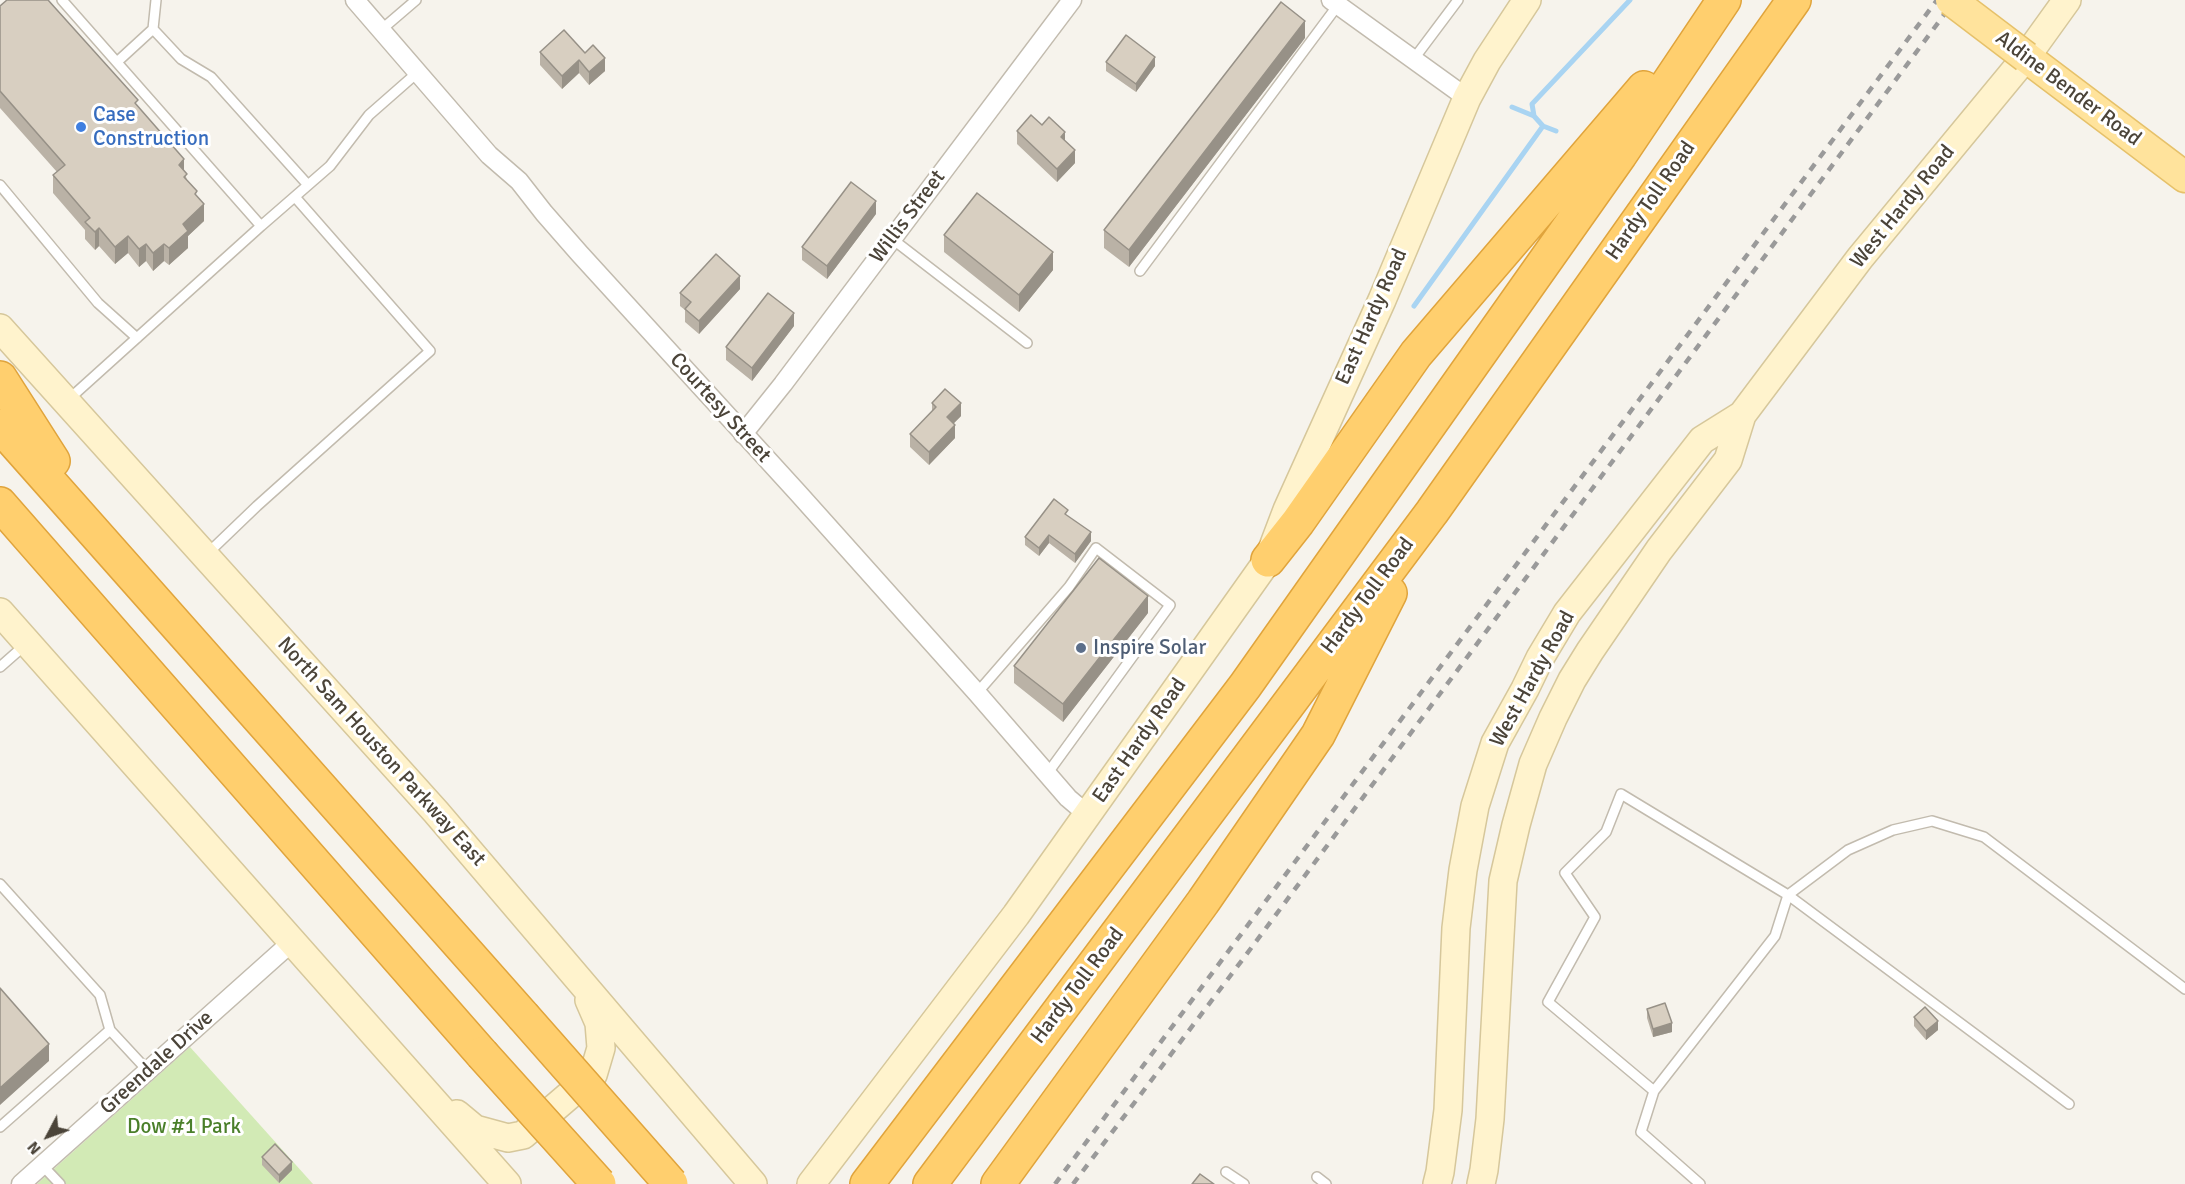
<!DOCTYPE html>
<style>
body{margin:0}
#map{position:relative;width:2185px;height:1184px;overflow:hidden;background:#f6f3ec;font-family:Signika,sans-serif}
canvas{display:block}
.north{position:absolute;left:18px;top:1106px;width:60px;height:60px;-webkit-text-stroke:4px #fff;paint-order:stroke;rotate:229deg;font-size:16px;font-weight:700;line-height:24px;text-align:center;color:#4b4439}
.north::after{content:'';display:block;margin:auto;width:21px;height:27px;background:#4b4439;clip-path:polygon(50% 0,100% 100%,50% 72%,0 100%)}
</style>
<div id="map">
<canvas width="2185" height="1184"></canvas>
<div class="north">N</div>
</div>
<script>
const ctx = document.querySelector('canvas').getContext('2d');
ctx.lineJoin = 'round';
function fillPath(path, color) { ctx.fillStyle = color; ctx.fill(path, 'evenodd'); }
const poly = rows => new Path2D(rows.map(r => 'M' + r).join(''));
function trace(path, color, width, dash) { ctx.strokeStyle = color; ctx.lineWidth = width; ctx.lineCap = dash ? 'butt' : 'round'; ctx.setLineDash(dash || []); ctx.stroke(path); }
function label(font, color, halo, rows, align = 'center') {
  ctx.font = font + ' Signika,sans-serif'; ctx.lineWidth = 6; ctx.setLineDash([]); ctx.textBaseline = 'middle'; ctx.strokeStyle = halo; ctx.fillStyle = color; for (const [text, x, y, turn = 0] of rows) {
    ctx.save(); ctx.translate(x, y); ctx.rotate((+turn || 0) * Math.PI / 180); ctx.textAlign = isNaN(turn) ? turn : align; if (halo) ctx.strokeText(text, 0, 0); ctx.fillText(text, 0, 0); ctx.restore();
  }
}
const green = poly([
 [190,1047,313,1184,37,1184]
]);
const stream = poly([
 [1512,107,1534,116],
 [1556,131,1543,126,1534,116,1532,104,1630,0],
 [1414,306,1543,126]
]);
const service = poly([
 [62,0,261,226,68,400],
 [153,29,181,59,211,77,308,185],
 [381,30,416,0],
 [1413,60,1458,0],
 [117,62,153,29,156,0],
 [0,185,98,303,137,338],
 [261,226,330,166,369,115,418,72],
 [891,238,1027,343],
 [1140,271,1338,5],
 [207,554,257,506,430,351,295,197],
 [0,667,25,645],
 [977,693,1069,587,1096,548,1170,605,1047,774],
 [0,884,100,995,110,1030],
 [1654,1091,1548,1002,1595,917,1565,873,1606,832,1621,794,1788,895,2069,1104],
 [0,1127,110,1030,148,1071],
 [42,1165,60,1184],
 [1226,1172,1244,1184],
 [1317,1177,1326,1184],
 [1700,1184,1641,1132,1654,1091,1775,936,1788,895,1848,850,1893,830,1932,821,1984,837,2185,989]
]);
const minor = poly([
 [355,0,489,155,519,181,544,213,579,253,798,493,977,693,1068,798,1088,815],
 [1331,0,1467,98],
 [743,434,783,384,1072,0],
 [21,1184,293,941]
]);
const secondary = poly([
 [0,328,436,812,753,1184],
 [0,612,507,1184],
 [457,1114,475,1129,508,1138,523,1135,593,1075,601,1048,599,1023,589,1000],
 [811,1184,1016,915,1268,560,1287,510,1382,300,1467,98,1487,61,1527,0],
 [1437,1184,1440,1172,1448,1110,1456,928,1463,870,1475,806,1495,743,1525,689,1540,658,1567,613,1702,440,1742,415],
 [1481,1184,1484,1170,1490,1119,1503,881,1516,825,1533,764,1553,718,1572,680,1590,651,1659,550,1728,460,1742,415,1860,258,2026,57,2067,0]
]);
const primary = poly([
 [2026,57,2185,177]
]);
const motorway = poly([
 [0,378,53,461],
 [0,426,523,1016],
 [0,504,482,1054],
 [1268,560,1298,522,1416,354,1644,88],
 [867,1184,1245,686,1620,155,1724,0],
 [930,1184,1432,512,1794,0],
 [998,1184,1203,902,1318,735,1390,593]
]);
const rail = poly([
 [1055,1184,1937,0],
 [1073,1184,1246,955,1955,0]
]);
const primaryBridge = poly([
 [1951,0,2026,57]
]);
const motorwayBridge = poly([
 [523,1016,671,1184],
 [482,1054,599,1184]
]);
const wall = poly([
 [0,6,138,107,184,170,187,180,197,197,204,221,188,236,188,248,169,265,164,261,153,271,146,261,139,267,128,253,115,264,99,246,95,250,85,239,85,230,53,193,53,175,57,172,0,108],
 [1305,38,1129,267,1104,248,1104,230],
 [540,52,585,53,605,71,589,85,579,73,562,89,540,65],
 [1106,62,1155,66,1136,92,1106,71],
 [1042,125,1065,141,1075,163,1057,182,1017,144,1017,131],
 [876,214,827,279,802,260,802,247],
 [944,235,1053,270,1019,312,944,252],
 [740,289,699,334,685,322,685,310,680,306,680,293],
 [794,326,752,381,726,360,726,347],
 [932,403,961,416,954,423,955,438,929,465,910,447,910,434,932,412],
 [1068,516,1091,541,1075,563,1049,543,1039,556,1025,545,1025,537],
 [1148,613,1063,722,1014,683,1014,666],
 [1647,1009,1672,1032,1653,1037,1647,1018],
 [1914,1017,1938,1030,1926,1040,1914,1026],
 [262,1157,292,1170,279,1183,262,1165]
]);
const shadedWall = poly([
 [1305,21,1305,38,1129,267,1129,250],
 [1155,57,1155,66,1136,92,1136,84],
 [605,58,605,71,589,85,589,72],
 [579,60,579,73,562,89,562,76],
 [1065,132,1065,145,1061,137],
 [1075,150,1075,163,1057,182,1057,169],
 [184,159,184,176,179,165],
 [876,201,876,214,827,279,827,266],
 [204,204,204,221,188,236,188,248,169,265,169,248,183,224],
 [99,228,99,246,95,250,95,232],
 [128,236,128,253,115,264,115,247],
 [146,244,146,261,139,267,139,249],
 [164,244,164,261,153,271,153,253],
 [1053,252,1053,270,1019,312,1019,295],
 [740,276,740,289,699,334,699,321],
 [794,313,794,326,752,381,752,368],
 [961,403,961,416,947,430,947,417],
 [955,425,955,438,929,465,929,452],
 [1091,532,1091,541,1075,563,1075,554],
 [1049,535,1049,543,1039,556,1039,548],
 [1148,596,1148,613,1063,722,1063,704],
 [1938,1021,1938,1030,1926,1040,1926,1031],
 [1672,1023,1672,1032,1653,1037,1653,1029],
 [49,1044,49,1061,0,1105,0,1088],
 [292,1162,292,1170,279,1183,279,1175]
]);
const building = poly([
 [7,0,48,0,138,100,135,103,184,159,179,165,187,174,184,177,197,191,195,194,204,204,183,224,188,231,169,248,164,244,153,253,146,244,139,249,128,236,115,247,99,228,95,232,85,222,90,218,53,175,65,165,0,91,0,6,7,0],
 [1281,2,1305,21,1129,250,1104,230,1281,2],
 [564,30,585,53,593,45,605,58,589,72,579,60,562,76,540,52,564,30],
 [1126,35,1155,57,1136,84,1106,62,1126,35],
 [1031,115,1042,125,1049,117,1065,132,1061,137,1075,150,1057,169,1017,131,1031,115],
 [851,182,876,201,827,266,802,247,851,182],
 [977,193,1053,252,1019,295,944,235,977,193],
 [716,254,740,276,699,321,685,309,691,302,680,293,716,254],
 [768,293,794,313,752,368,726,347,768,293],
 [945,389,961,403,947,417,955,425,929,452,910,434,936,407,932,403,945,389],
 [1054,499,1068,510,1065,514,1091,532,1075,554,1049,535,1039,548,1025,537,1054,499],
 [1099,558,1148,596,1063,704,1014,666,1099,558],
 [0,988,49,1044,0,1088,0,988],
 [1665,1003,1672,1023,1653,1029,1647,1009,1665,1003],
 [1925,1007,1938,1021,1926,1031,1914,1017,1925,1007],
 [275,1144,292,1162,279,1175,262,1157,275,1144],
 [1200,1174,1214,1184,1192,1184,1200,1174]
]);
const markers = [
 [81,127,6,"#3f7fe0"],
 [1081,648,6,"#5c6f8a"]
];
const streetNames = [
 ["Aldine Bender Road",2068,89,37],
 ["Hardy Toll Road",1651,201,-55],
 ["West Hardy Road",1903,207,-51],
 ["Willis Street",908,217,-53],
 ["East Hardy Road",1372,317,-66],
 ["Courtesy Street",720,408,48],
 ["Hardy Toll Road",1368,596,-53],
 ["West Hardy Road",1533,679,-61],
 ["East Hardy Road",1140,741,-55],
 ["North Sam Houston Parkway East",381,752,48],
 ["Hardy Toll Road",1078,986,-53],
 ["Greendale Drive",157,1063,-42]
];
const shopNames = [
 ["Case",93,115],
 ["Construction",93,139]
];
const serviceNames = [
 ["Inspire Solar",1093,648]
];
const parkNames = [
 ["Dow #1 Park",184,1127]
];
fillPath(green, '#d2eab5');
trace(stream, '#a9d4f2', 5);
trace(service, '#c2bbae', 12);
trace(minor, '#c2bbae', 21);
trace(secondary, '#d6c79b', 30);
trace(primary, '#e6c16a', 33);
trace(motorway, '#e0a43c', 36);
trace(service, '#fff', 9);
trace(minor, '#fff', 18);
trace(secondary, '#fff3cd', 27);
trace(primary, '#ffe39c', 30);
trace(motorway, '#ffcf6e', 33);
trace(rail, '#9a9a9a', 4.5, [8, 8]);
trace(primaryBridge, '#e6c16a', 33, []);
trace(motorwayBridge, '#e0a43c', 36, []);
trace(primaryBridge, '#ffe39c', 30);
trace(motorwayBridge, '#ffcf6e', 33);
fillPath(wall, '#bab2a6');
fillPath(shadedWall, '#979187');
fillPath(building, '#d8cfc1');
trace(building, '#979187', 1.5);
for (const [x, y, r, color] of markers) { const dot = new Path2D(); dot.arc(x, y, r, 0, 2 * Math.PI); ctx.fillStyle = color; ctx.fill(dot); trace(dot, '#fff', 2); }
label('21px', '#4b4439', '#fff', streetNames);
label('21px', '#366cbe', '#fff', shopNames, 'left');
label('21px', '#4e5e75', '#fff', serviceNames, 'left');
label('21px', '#4a7f2a', '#fff', parkNames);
</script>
